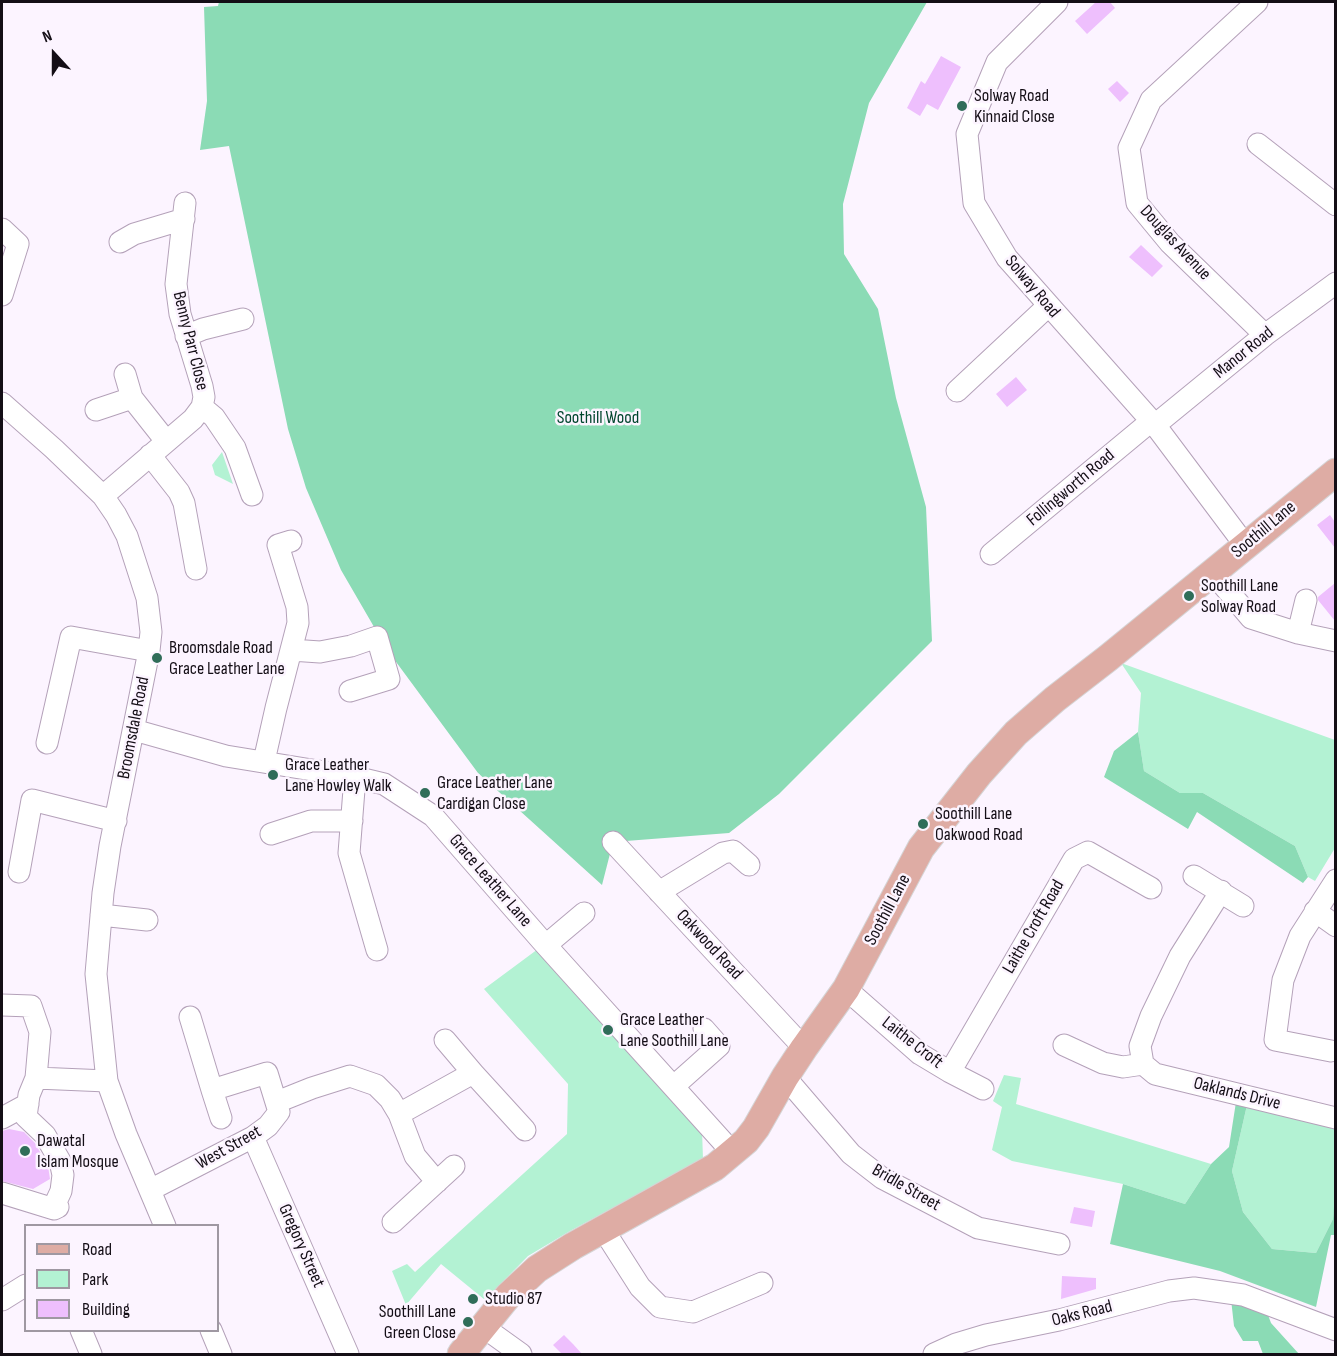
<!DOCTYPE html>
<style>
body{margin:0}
#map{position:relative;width:1337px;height:1356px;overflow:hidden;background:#fcf4ff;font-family:"Sofia Sans Condensed",sans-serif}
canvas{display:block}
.frame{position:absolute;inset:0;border:3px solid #140e16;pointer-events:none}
.legend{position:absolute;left:24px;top:1224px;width:195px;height:108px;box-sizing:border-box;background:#fcf4ff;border:2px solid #9f98a2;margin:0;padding:8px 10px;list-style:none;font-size:18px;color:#140e16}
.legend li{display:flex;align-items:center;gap:12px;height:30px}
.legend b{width:30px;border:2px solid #9f98a2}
.north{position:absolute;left:24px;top:24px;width:60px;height:60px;-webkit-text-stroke:4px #fcf4ff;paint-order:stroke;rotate:339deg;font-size:16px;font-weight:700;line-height:24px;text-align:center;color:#140e16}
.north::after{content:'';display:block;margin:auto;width:21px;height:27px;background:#140e16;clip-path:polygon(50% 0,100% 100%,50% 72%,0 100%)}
</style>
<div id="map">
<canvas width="1337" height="1356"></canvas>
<div class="frame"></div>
<ul class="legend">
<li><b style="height:8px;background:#deaca4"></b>Road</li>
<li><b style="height:16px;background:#b3f2d3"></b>Park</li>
<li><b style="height:16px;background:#eebffd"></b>Building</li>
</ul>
<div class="north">N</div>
</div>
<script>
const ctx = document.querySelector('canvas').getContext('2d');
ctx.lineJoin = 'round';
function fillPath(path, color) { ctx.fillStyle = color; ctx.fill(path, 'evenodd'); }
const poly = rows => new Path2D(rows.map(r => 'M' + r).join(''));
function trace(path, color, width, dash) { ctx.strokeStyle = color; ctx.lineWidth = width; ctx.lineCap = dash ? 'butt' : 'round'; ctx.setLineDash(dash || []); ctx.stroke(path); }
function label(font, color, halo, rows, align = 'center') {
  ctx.font = font + ' "Sofia Sans Condensed",sans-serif'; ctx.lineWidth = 5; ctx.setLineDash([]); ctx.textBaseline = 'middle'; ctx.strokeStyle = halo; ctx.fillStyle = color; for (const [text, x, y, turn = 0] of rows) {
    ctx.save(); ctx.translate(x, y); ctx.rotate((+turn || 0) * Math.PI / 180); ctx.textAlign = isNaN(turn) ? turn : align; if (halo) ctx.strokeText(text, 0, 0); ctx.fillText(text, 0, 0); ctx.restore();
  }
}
const green = poly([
 [222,452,233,484,215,475,212,465],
 [1121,663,1335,740,1335,848,1315,881,1308,877,1295,846,1203,793,1180,793,1144,771,1138,732,1141,693],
 [538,949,702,1130,703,1159,570,1231,528,1256,485,1300,441,1264,406,1305,392,1271,407,1264,415,1272,567,1134,568,1084,484,989],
 [1004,1075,1021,1078,1016,1104,1211,1164,1185,1204,1123,1184,1012,1161,992,1150,1002,1107,993,1101],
 [1247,1105,1335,1126,1336,1194,1333,1219,1316,1253,1272,1249,1243,1212,1232,1171]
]);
const forest = poly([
 [219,2,927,2,869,103,843,204,844,254,878,309,896,398,926,507,932,641,779,794,729,833,613,842,602,885,478,773,388,651,341,570,306,488,288,429,229,146,200,150,207,101,204,7,218,6],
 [1138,732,1144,771,1180,793,1203,793,1295,846,1308,877,1303,883,1197,812,1188,829,1104,777,1114,751],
 [1236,1102,1247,1105,1232,1171,1243,1212,1272,1249,1316,1253,1333,1219,1335,1194,1335,1235,1331,1235,1316,1307,1220,1271,1110,1244,1123,1184,1185,1204,1211,1164,1229,1147],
 [1231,1299,1265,1307,1271,1323,1299,1354,1263,1354,1258,1341,1243,1341,1234,1326]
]);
const building = poly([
 [1096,2,1110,2,1115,8,1087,34,1075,21],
 [941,56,961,67,938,110,927,104,920,116,907,108,921,81,925,84],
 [1117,81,1129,93,1120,102,1108,89],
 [1141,245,1163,266,1152,277,1129,257],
 [1016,377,1027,390,1007,407,996,394],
 [1330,515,1335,522,1335,548,1317,525],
 [1335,583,1335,621,1318,600,1318,597],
 [9,1129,24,1132,35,1143,48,1166,50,1179,33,1189,2,1181,2,1131],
 [1074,1207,1095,1211,1092,1227,1070,1223],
 [1062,1276,1096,1278,1096,1289,1061,1299],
 [564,1335,573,1344,582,1354,562,1354,553,1345]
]);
const minor = poly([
 [1057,2,997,62,967,134,974,203,1007,258,1155,425,1245,545],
 [1257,2,1151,100,1129,148,1137,203,1170,243,1265,335],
 [1258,144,1336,205],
 [185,203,176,284,180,314,202,386,204,397,202,407,214,417,235,448,252,495],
 [2,229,18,244,2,295],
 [120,242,134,234,184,219],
 [186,336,203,329,243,319],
 [125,374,132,398],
 [957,391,1048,306],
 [2,403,54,449,103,496,116,515,127,536,147,598,151,632,149,651,110,846,103,893,96,974,107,1081,126,1134,165,1226],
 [96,410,132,398,166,441],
 [1155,425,1265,335,1336,283],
 [150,455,179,492,184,503,196,569],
 [103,496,193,419,202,407],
 [991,554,1150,422],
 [1212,572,1251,618,1298,633,1336,641],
 [1298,633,1306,600],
 [291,650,320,652,351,646,377,637,389,679,350,691],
 [134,730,226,756,355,777,384,784,433,816,542,941,733,1153],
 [47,743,71,637,149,651],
 [264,761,276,708,298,623,297,607,278,545,291,541],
 [355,777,349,853,377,950],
 [271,834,311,821,352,821],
 [613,842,804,1048],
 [19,872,32,800,116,821],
 [1194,876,1243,906],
 [1221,891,1180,956,1151,1016,1140,1046,1143,1064,1155,1074,1336,1118],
 [659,892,723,853,733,851,749,865],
 [1315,911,1336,926],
 [101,915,147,920],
 [546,945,584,913],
 [846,989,920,1054,950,1072,983,1089],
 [2,1005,31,1006,40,1032,36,1078,107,1081],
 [445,1040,473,1073],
 [1064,1045,1103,1063,1123,1067,1143,1064],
 [1331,1051,1275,1040,1283,980,1300,936,1336,880],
 [950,1072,1074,859,1088,852,1151,888],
 [785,1077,851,1154,882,1178,978,1228,1059,1244],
 [674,1086,719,1046,704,1029],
 [212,1090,221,1118],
 [277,1102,312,1088,350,1076,376,1085,390,1099,399,1114,415,1156,437,1182],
 [399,1114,473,1073,525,1130],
 [2,1118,28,1104],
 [253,1137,348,1354],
 [150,1190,253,1137,268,1126,279,1112,267,1073,212,1090,190,1017],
 [2,1193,54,1209,58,1207,55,1204,61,1191,63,1175,60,1161,45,1135,26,1117,29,1095,36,1078],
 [393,1222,454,1166],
 [602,1230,610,1240,640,1287,660,1307,693,1312,762,1283],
 [2,1300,26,1285],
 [482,1326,521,1354],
 [81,1330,91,1354],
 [211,1330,221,1354],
 [934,1354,956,1344,986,1335,1059,1320,1169,1291,1194,1288,1243,1295,1336,1330]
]);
const major = poly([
 [461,1354,508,1296,537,1269,573,1246,715,1167,746,1141,756,1128,785,1077,804,1048,846,989,921,848,979,774,1016,733,1055,699,1108,658,1336,472]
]);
const markers = [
 [962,106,6,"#306d59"],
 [1189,596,6,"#306d59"],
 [157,658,6,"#306d59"],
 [273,775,6,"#306d59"],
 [425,793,6,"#306d59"],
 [923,824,6,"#306d59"],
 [608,1030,6,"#306d59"],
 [25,1151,6,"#306d59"],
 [473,1299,6,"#306d59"],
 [468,1322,6,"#306d59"]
];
const poiNames = [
 ["Solway Road",974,96],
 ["Kinnaid Close",974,117],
 ["Soothill Lane",1201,586],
 ["Solway Road",1201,607],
 ["Broomsdale Road",169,648],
 ["Grace Leather Lane",169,669],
 ["Grace Leather",285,765],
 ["Lane Howley Walk",285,786],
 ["Grace Leather Lane",437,783],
 ["Cardigan Close",437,804],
 ["Soothill Lane",935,814],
 ["Oakwood Road",935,835],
 ["Grace Leather",620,1020],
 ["Lane Soothill Lane",620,1041],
 ["Dawatal",37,1141],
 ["Islam Mosque",37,1162],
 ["Studio 87",485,1299],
 ["Soothill Lane",456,1312,"right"],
 ["Green Close",456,1333,"right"]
];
const streetNames = [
 ["Douglas Avenue",1175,243,47],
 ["Solway Road",1032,287,50],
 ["Benny Parr Close",190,341,76],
 ["Manor Road",1244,353,-39],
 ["Follingworth Road",1071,488,-40],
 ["Soothill Lane",1264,530,-40],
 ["Broomsdale Road",134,728,-79],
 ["Grace Leather Lane",490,881,49],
 ["Soothill Lane",888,910,-62],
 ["Laithe Croft Road",1034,927,-60],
 ["Oakwood Road",709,945,47],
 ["Laithe Croft",912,1043,38],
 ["Oaklands Drive",1237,1094,14],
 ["West Street",229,1148,-29],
 ["Bridle Street",906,1188,30],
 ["Gregory Street",301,1246,66],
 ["Oaks Road",1082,1314,-14]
];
const parkNames = [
 ["Soothill Wood",598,418]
];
fillPath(green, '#b3f2d3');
fillPath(forest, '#8bdbb5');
fillPath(building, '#eebffd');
trace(minor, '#b4a1b9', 23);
trace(major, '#d5d4d5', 29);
trace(minor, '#fff', 21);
trace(major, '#deaca4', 27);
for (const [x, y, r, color] of markers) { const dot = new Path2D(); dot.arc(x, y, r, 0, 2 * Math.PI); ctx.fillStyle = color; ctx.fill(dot); trace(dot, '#fcf4ff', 2); }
label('18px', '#140e16', '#fcf4ff', poiNames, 'left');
label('18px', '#140e16', '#fcf4ff', streetNames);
label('18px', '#00462e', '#fcf4ff', parkNames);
</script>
